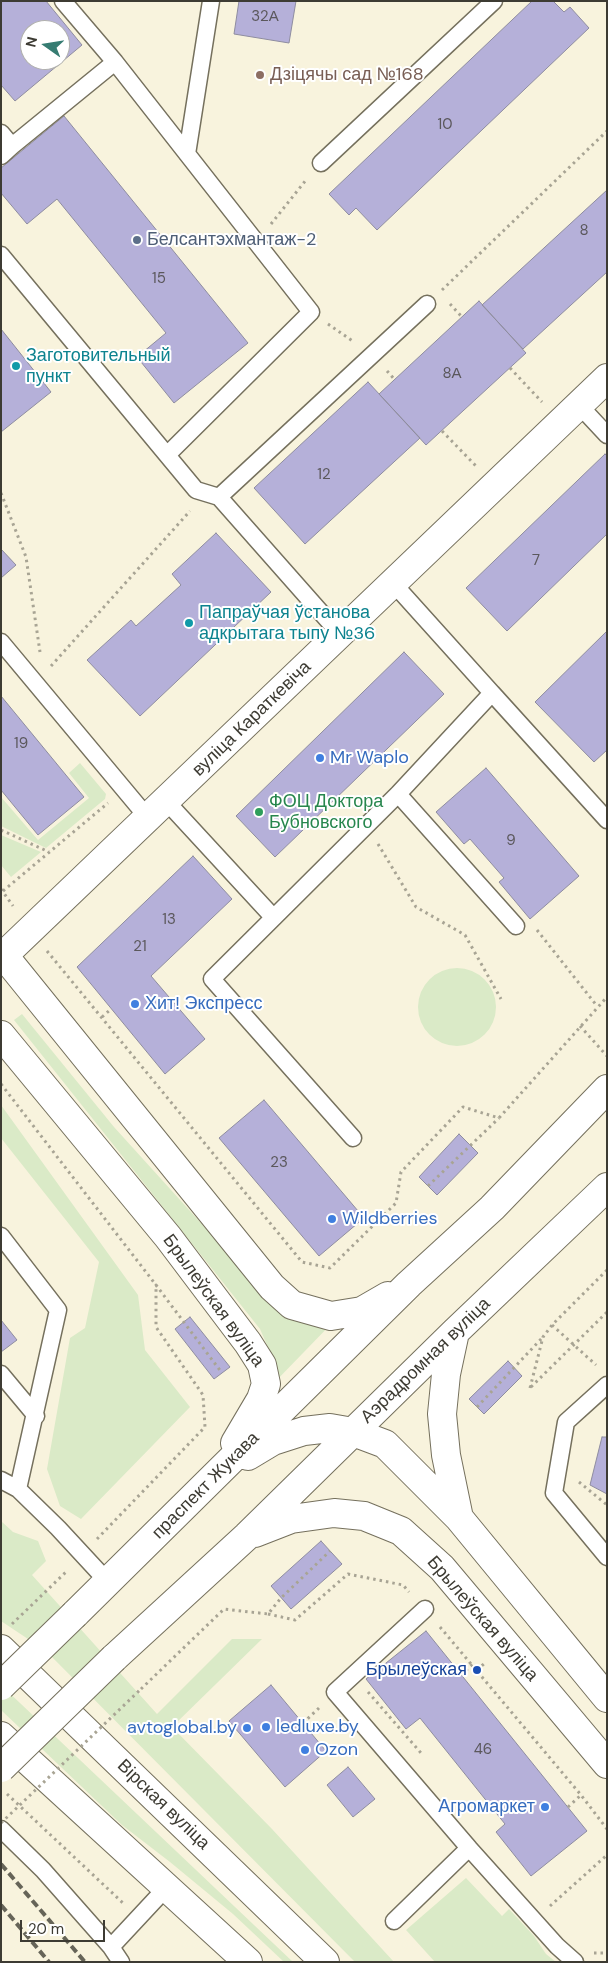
<!DOCTYPE html>
<meta charset="utf-8">
<style>
body{margin:0}
#map{position:relative;width:608px;height:1963px;overflow:hidden;background:#f8f3dd;font-family:"DM Sans",sans-serif}
canvas{display:block}
.frame{position:absolute;inset:0;border:2px solid #3d3b33;pointer-events:none}
.north{position:absolute;left:20px;top:20px;width:50px;height:50px;box-sizing:border-box;background:#fff;border:1px solid #b1b1ad;border-radius:50%;rotate:283deg;font-size:14px;font-weight:700;line-height:20px;text-align:center;color:#3d3b33}
.north::after{content:'';display:block;margin:auto;width:18px;height:22px;background:#367c72;clip-path:polygon(50% 0,100% 100%,50% 72%,0 100%)}
.scale{position:absolute;left:20px;top:1920px;width:85px;height:22px;box-sizing:border-box;border:2px solid #3d3b33;border-top:0;padding-left:6px;font-size:15px;line-height:18px;white-space:nowrap;color:#3d3b33;-webkit-text-stroke:4px #fff;paint-order:stroke}
</style>
<div id="map">
<canvas width="608" height="1963"></canvas>
<div class="frame"></div>
<div class="north">N</div>
<div class="scale">20 m</div>
</div>
<script>
const ctx = document.querySelector('canvas').getContext('2d');
ctx.lineJoin = 'round';
function fillPath(path, color) { ctx.fillStyle = color; ctx.fill(path, 'evenodd'); }
const poly = rows => new Path2D(rows.map(r => 'M' + r).join(''));
function trace(path, color, width, dash) { ctx.strokeStyle = color; ctx.lineWidth = width; ctx.lineCap = dash ? 'butt' : 'round'; ctx.setLineDash(dash || []); ctx.stroke(path); }
function label(font, color, halo, rows, align = 'center') {
  ctx.font = font + ' "DM Sans",sans-serif'; ctx.lineWidth = 4; ctx.setLineDash([]); ctx.textBaseline = 'middle'; ctx.strokeStyle = halo; ctx.fillStyle = color; for (const [text, x, y, turn = 0] of rows) {
    ctx.save(); ctx.translate(x, y); ctx.rotate((+turn || 0) * Math.PI / 180); ctx.textAlign = isNaN(turn) ? turn : align; if (halo) ctx.strokeText(text, 0, 0); ctx.fillText(text, 0, 0); ctx.restore();
  }
}
const green = poly([
 [80,763,106,794,105,799,46,848,1,826,1,797,38,840,89,798,69,773],
 [1,835,41,852,11,877,1,865],
 '418 1007a39 39 0 1 1 78 0a39 39 0 1 1-78 0Z',
 [22,1014,114,1127,257,1285,334,1321,273,1384,274,1361,260,1329,14,1020],
 [1,1105,138,1295,145,1350,190,1407,81,1519,60,1506,47,1469,70,1338,85,1328,99,1262,1,1138],
 [1,1521,13,1532,38,1541,46,1561,32,1575,157,1714,232,1639,262,1639,172,1727,272,1829,394,1962,355,1962,46,1651,1,1621],
 [1,1685,293,1962,284,1962,233,1914,170,1862,122,1825,1,1710],
 [466,1878,502,1916,509,1909,534,1936,546,1954,556,1962,435,1962,406,1930]
]);
const building = poly([
 [1,1,46,1,82,45,15,101,1,85,1,1],
 [30,30,60,30,60,60,30,60,30,30],
 [239,1,296,1,289,43,234,34,239,1],
 [532,1,553,1,564,12,570,7,589,28,377,230,356,208,349,215,329,194,532,1],
 [64,116,248,343,174,403,137,357,166,333,57,199,27,224,1,193,1,168,64,116],
 [607,190,607,272,523,349,482,305,607,190],
 [479,301,526,353,426,445,379,394,479,301],
 [1,329,51,392,1,432,1,329],
 [368,382,420,438,305,544,254,488,368,382],
 [605,454,607,456,607,534,507,631,466,588,605,454],
 [216,533,271,592,140,716,87,660,131,620,136,626,181,585,172,574,216,533],
 [1,549,16,565,1,578,1,549],
 [607,631,607,750,594,762,535,702,607,631],
 [404,652,444,694,275,857,236,816,404,652],
 [1,696,84,797,38,835,1,790,1,696],
 [486,768,579,876,530,919,499,882,504,878,470,839,464,844,436,812,486,768],
 [193,856,232,899,151,976,205,1039,165,1074,77,967,193,856],
 [264,1100,364,1218,319,1256,219,1138,264,1100],
 [459,1134,478,1153,437,1195,419,1177,459,1134],
 [190,1317,230,1367,214,1379,175,1329,190,1317],
 [1,1320,17,1340,1,1352,1,1320],
 [508,1361,522,1376,484,1414,469,1399,508,1361],
 [602,1437,607,1437,607,1494,590,1485,602,1437],
 [321,1541,342,1564,291,1609,271,1586,321,1541],
 [426,1631,587,1831,531,1876,496,1832,505,1824,420,1718,406,1729,366,1679,426,1631],
 [271,1685,326,1751,285,1787,229,1721,271,1685],
 [348,1767,375,1799,353,1817,327,1785,348,1767]
]);
const path = poly([
 [271,224,306,180],
 [442,290,607,131],
 [450,304,462,317],
 [328,324,354,342],
 [510,368,542,402],
 [387,371,395,380],
 [442,431,476,466],
 [1,493,26,557,40,652],
 [51,666,190,511],
 [1,830,49,852],
 [378,844,416,907,465,935,501,999],
 [1,889,13,906],
 [3,891,108,803],
 [537,930,597,1006],
 [47,951,302,1262,330,1268,396,1203,401,1172,463,1107,499,1118,607,997],
 [102,1017,111,1009],
 [580,1026,607,1056],
 [1,1084,156,1285],
 [428,1186,499,1118],
 [552,1325,596,1365],
 [531,1387,607,1312],
 [530,1388,543,1337,552,1325,607,1270],
 [477,1407,542,1338],
 [579,1482,607,1505],
 [97,1539,205,1427,203,1395,156,1327,156,1285,222,1373],
 [268,1614,295,1620,348,1574,403,1585,409,1592],
 [12,1624,67,1571],
 [440,1627,581,1795,607,1829],
 [477,1670,486,1662],
 [461,1675,473,1664],
 [141,1689,224,1609,268,1614,281,1598,330,1551],
 [368,1692,421,1753],
 [303,1723,319,1708],
 [7,1794,123,1903],
 [568,1807,581,1795],
 [550,1906,607,1855],
 [594,1953,607,1953]
]);
const service = poly([
 [63,1,115,62,311,312,167,455],
 [1,133,12,146,1,156],
 [12,146,115,62],
 [187,154,211,1],
 [321,163,494,1],
 [1,255,196,490,219,497,340,634],
 [579,405,607,435],
 [219,497,427,304],
 [1,642,148,818],
 [492,693,607,820],
 [398,794,516,926],
 [166,801,273,917],
 [353,1138,212,979,398,794,492,693,393,583],
 [1,1236,58,1310,18,1489],
 [1,1374,36,1416],
 [607,1385,566,1422,554,1493,607,1557],
 [1,1480,18,1489,58,1528,108,1582],
 [1,1829,43,1870,111,1947,121,1962],
 [469,1848,557,1946,575,1962],
 [394,1921,469,1848,335,1692,425,1609],
 [111,1947,166,1888]
]);
const minor = poly([
 [1,958,607,378]
]);
const primary = poly([
 [1,952,272,1287,292,1305,331,1316,362,1311,388,1296],
 [1,1035,168,1237,248,1343,262,1365,266,1384,261,1399,235,1443],
 [455,1332,446,1374,442,1414,446,1455,459,1518],
 [248,1456,273,1441,304,1431,330,1428,353,1432,385,1444,459,1518,607,1698],
 [255,1533,291,1519,334,1513,364,1516,401,1531,442,1568,607,1764],
 [75,1614,409,1284,492,1208,607,1089],
 [1,1649,325,1962],
 [114,1658,247,1536,455,1332,607,1187],
 [1,1736,248,1962]
]);
const rail = poly([
 [1,1864,85,1962],
 [1,1905,49,1962]
]);
const pathBridge = poly([
 [1,1823,141,1689]
]);
const primaryBridge = poly([
 [1,1686,75,1614],
 [1,1768,114,1658]
]);
const markers = [
 [260,75,5,"#8d6e63"],
 [137,240,5,"#5c6f8a"],
 [16,366,5,"#0f9aa8"],
 [189,623,5,"#0f9aa8"],
 [320,758,5,"#3f7fe0"],
 [259,812,5,"#2e9e5b"],
 [135,1004,5,"#3f7fe0"],
 [332,1219,5,"#3f7fe0"],
 [477,1670,5,"#1a4fb4"],
 [266,1727,5,"#3f7fe0"],
 [247,1728,5,"#3f7fe0"],
 [305,1750,5,"#3f7fe0"],
 [545,1807,5,"#3f7fe0"]
];
const numberNames = [
 ["32А",265,17],
 ["10",445,125],
 ["8",584,231],
 ["15",159,279],
 ["8А",452,374],
 ["12",324,475],
 ["7",536,561],
 ["19",21,744],
 ["9",511,841],
 ["13",169,920],
 ["21",140,947],
 ["23",279,1163],
 ["46",483,1750]
];
const educationNames = [
 ["Дзіцячы сад №168",270,75]
];
const serviceNames = [
 ["Белсантэхмантаж-2",147,240]
];
const cultureNames = [
 ["Заготовительный",26,356],
 ["пункт",26,377],
 ["Папраўчая ўстанова",199,613],
 ["адкрытага тыпу №36",199,634]
];
const streetNames = [
 ["вуліца Караткевіча",252,719,-44],
 ["Брылеўская вуліца",213,1301,54],
 ["Аэрадромная вуліца",426,1361,-44],
 ["праспект Жукава",206,1486,-45],
 ["Брылеўская вуліца",482,1619,49],
 ["Вірская вуліца",163,1805,44]
];
const shopNames = [
 ["Mr Waplo",330,758],
 ["Хит! Экспресс",145,1004],
 ["Wildberries",342,1219],
 ["ledluxe.by",276,1727],
 ["avtoglobal.by",237,1728,"right"],
 ["Ozon",315,1750],
 ["Агромаркет",535,1807,"right"]
];
const leisureNames = [
 ["ФОЦ Доктора",269,802],
 ["Бубновского",269,823]
];
const transitNames = [
 ["Брылеўская",467,1670]
];
fillPath(green, '#daeac7');
fillPath(building, '#b5b0d9');
trace(building, '#8e8c9f', 1);
trace(service, '#75705d', 19);
trace(minor, '#75705d', 30);
trace(primary, '#75705d', 30);
trace(path, '#a8a494', 3, [2.5, 4]);
trace(service, '#fff', 16);
trace(minor, '#fff', 28);
trace(primary, '#fff', 28);
trace(rail, '#666458', 4, [8, 4]);
trace(primaryBridge, '#75705d', 30, []);
trace(pathBridge, '#a8a494', 3, [2.5, 4]);
trace(primaryBridge, '#fff', 28);
for (const [x, y, r, color] of markers) { const dot = new Path2D(); dot.arc(x, y, r, 0, 2 * Math.PI); ctx.fillStyle = color; ctx.fill(dot); trace(dot, '#fff', 2); }
label('15px', '#5b585c', null, numberNames);
label('18px', '#785e54', '#fff', educationNames, 'left');
label('18px', '#4e5e75', '#fff', serviceNames, 'left');
label('18px', '#0d838f', '#fff', cultureNames, 'left');
label('18px', '#3d3b33', '#fff', streetNames);
label('18px', '#366cbe', '#fff', shopNames, 'left');
label('18px', '#27864d', '#fff', leisureNames, 'left');
label('18px', '#164399', '#fff', transitNames, 'right');
</script>
